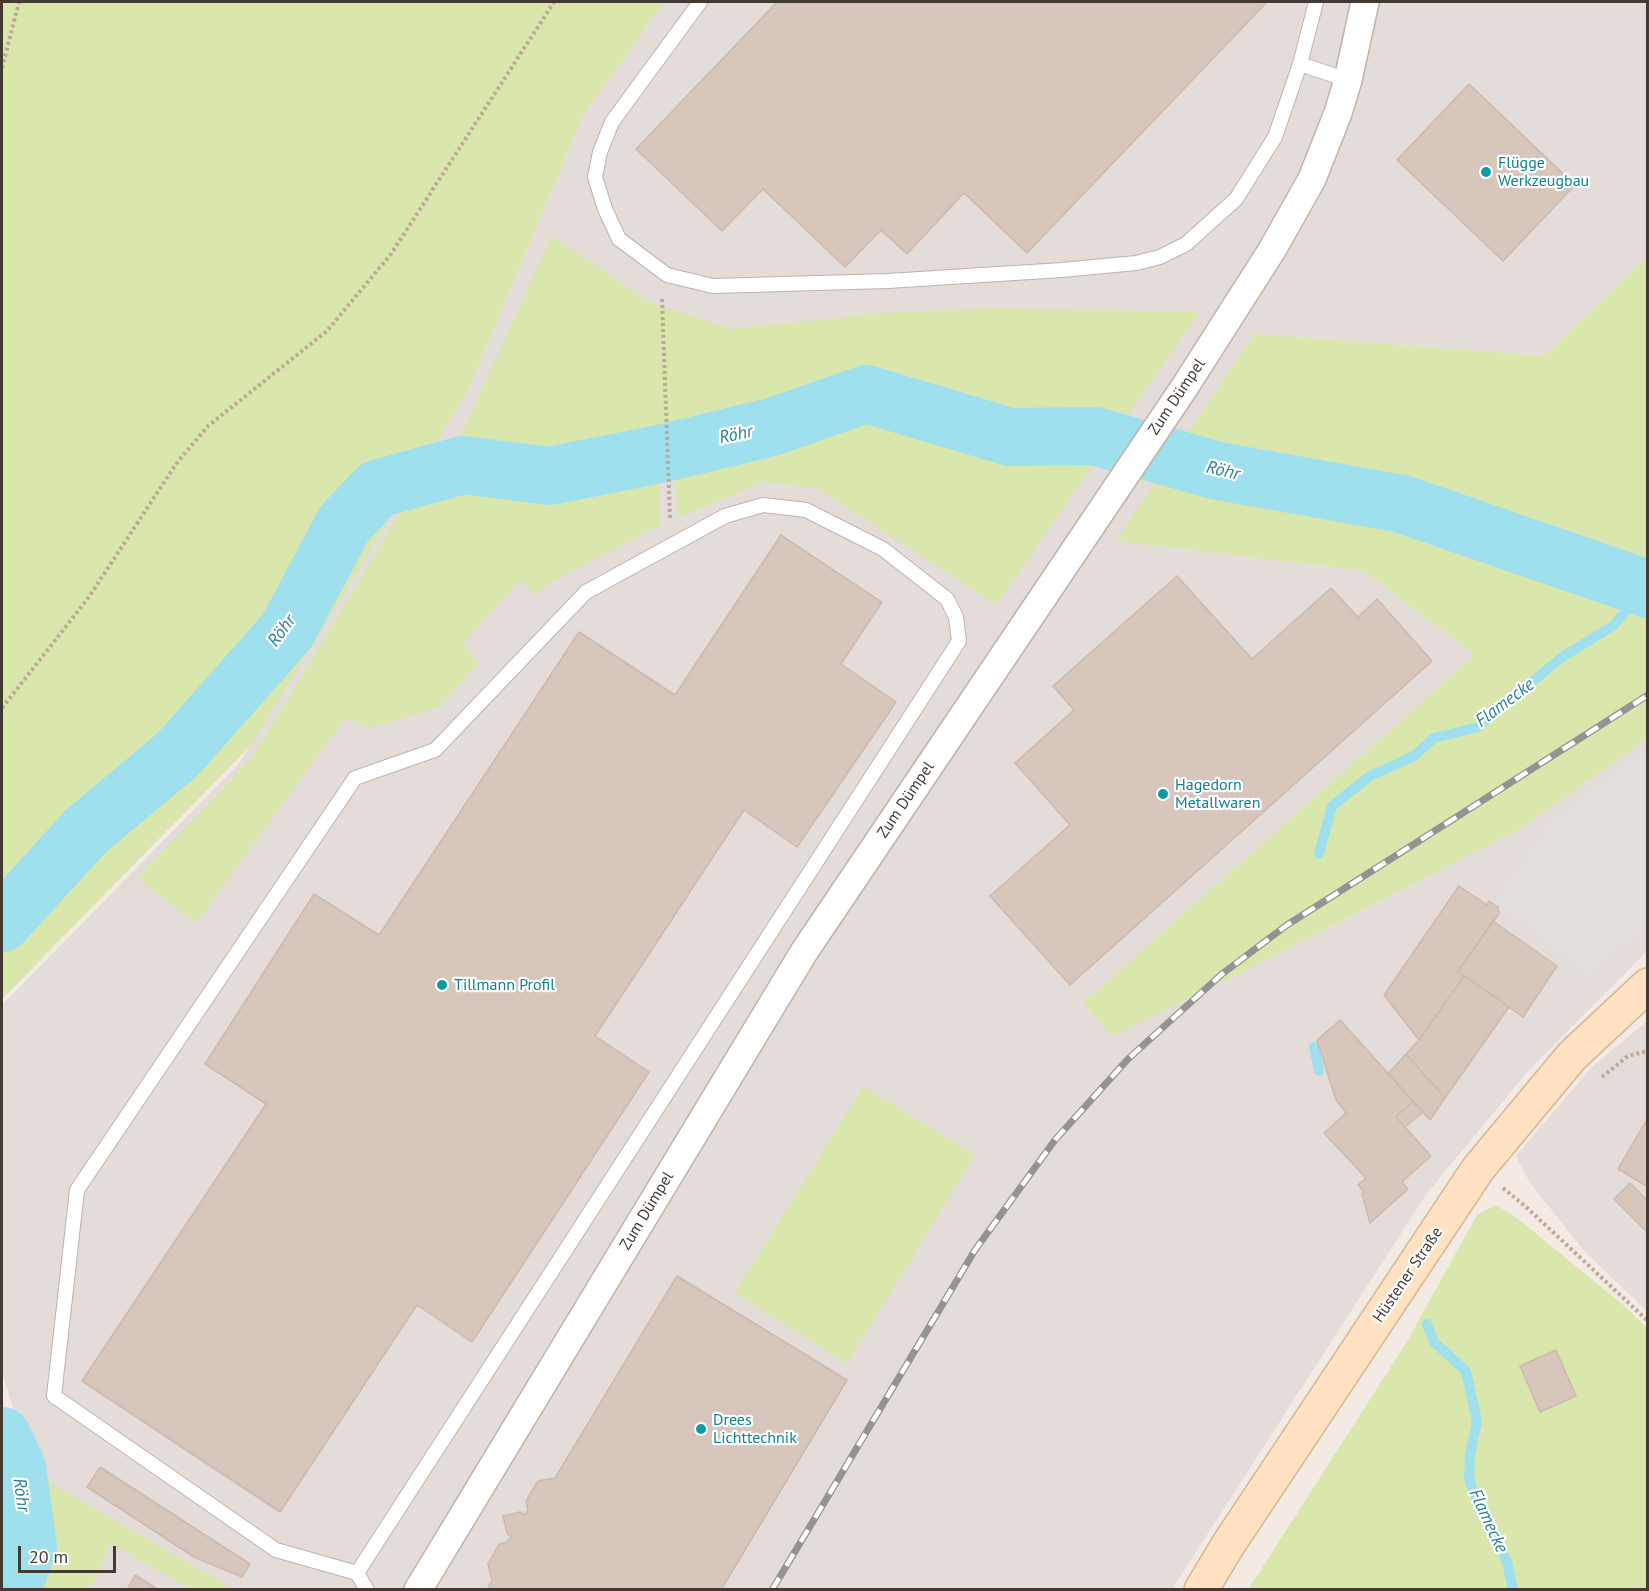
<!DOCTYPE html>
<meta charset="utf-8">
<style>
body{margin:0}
#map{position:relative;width:1649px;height:1591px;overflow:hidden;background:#f2eae3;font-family:"PT Sans",sans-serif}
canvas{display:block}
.frame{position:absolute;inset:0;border:3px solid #433a34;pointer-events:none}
.scale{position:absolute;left:18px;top:1546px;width:98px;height:27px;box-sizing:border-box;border:3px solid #433a34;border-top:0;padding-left:8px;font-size:18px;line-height:21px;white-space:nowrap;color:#433a34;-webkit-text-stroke:4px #fff;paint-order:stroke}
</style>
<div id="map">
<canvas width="1649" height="1591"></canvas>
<div class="frame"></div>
<div class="scale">20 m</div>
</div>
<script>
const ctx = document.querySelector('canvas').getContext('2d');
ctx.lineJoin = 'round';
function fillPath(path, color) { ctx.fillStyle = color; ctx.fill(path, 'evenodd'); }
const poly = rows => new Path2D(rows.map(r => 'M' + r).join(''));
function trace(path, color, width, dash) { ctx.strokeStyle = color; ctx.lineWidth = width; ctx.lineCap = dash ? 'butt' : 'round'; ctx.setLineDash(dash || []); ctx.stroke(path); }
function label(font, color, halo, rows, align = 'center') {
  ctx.font = font + ' "PT Sans",sans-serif'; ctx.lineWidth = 4.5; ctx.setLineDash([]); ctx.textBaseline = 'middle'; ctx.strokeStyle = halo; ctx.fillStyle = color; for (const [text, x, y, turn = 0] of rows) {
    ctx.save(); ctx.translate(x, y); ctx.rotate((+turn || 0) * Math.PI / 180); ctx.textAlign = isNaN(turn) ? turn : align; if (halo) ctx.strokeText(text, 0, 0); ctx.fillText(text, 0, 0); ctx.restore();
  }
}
const industrial = poly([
 [664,2,1647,2,1647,257,1544,356,1254,334,1117,541,1364,571,1475,655,1082,1005,1112,1035,1249,969,1523,827,1647,739,1647,951,1529,1070,1427,1193,1172,1589,91,1589,111,1543,33,1473,2,1372,2,1005,238,765,468,390,583,116],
 [1647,1021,1647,1311,1585,1252,1530,1183,1516,1156,1592,1067]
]);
const green = poly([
 [2,2,664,2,583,116,468,390,252,744,2,999],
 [552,236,651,303,731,329,897,312,998,308,1199,312,996,605,817,488,763,482,677,518,675,458,440,481],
 [1647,257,1647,739,1523,827,1249,969,1112,1036,1082,1004,1475,655,1364,571,1116,541,1254,334,1544,356],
 [658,480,661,525,547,584,537,595,520,580,463,644,479,663,438,708,369,728,346,717,196,923,137,878,252,758,409,499],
 [863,1087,975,1155,847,1364,735,1293],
 [1496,1205,1517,1218,1623,1305,1647,1328,1647,1589,1248,1590,1408,1340,1477,1215],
 [33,1473,233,1589,189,1589,111,1544,91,1589,2,1589,2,1548]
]);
const parking = poly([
 [1647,749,1647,925,1589,976,1494,901,1546,826,1625,762]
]);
const stream = poly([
 [1319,854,1332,806,1370,776,1414,756,1434,738,1478,727,1562,657,1613,626,1645,589],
 [1314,1047,1319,1071],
 [1427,1324,1434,1342,1466,1371,1477,1421,1470,1455,1469,1478,1478,1506,1507,1562,1513,1590]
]);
const river = poly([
 [2,923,86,831,178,754,287,631,344,524,377,489,463,465,549,476,660,454,772,427,866,394,1010,437,1095,436,1218,471,1402,504,1648,589],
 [2,1436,17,1468,28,1546,12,1590]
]);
const building = poly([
 [777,2,1267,2,1027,253,964,193,907,254,881,230,845,267,763,189,722,231,636,149,777,2],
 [1469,84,1575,185,1503,261,1397,160,1469,84],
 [781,535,882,602,841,664,896,702,797,847,744,810,595,1036,649,1072,472,1342,417,1305,280,1512,82,1381,266,1104,205,1064,314,894,379,935,579,632,675,695,781,535],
 [1177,576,1252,659,1331,588,1358,617,1377,599,1432,661,1070,985,990,896,1070,825,1015,763,1074,710,1053,686,1177,576],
 [1459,886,1487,905,1489,901,1498,907,1499,914,1458,971,1464,976,1419,1040,1384,995,1459,886],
 [1493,921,1557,966,1523,1017,1458,971,1493,921],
 [1464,976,1509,1007,1445,1098,1406,1054,1419,1040,1464,976],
 [1340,1020,1413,1101,1396,1117,1431,1156,1402,1182,1408,1189,1370,1223,1362,1194,1364,1192,1358,1185,1366,1178,1324,1133,1346,1113,1336,1100,1317,1040,1340,1020],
 [1406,1054,1445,1098,1430,1120,1388,1074,1406,1054],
 [1413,1101,1423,1112,1405,1127,1396,1117,1413,1101],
 [1648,1118,1648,1187,1618,1169,1648,1118],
 [1630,1183,1648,1201,1647,1232,1614,1199,1630,1183],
 [677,1276,847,1380,721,1590,487,1590,492,1580,488,1564,499,1544,507,1542,511,1537,507,1533,503,1516,520,1512,525,1515,528,1510,526,1501,538,1481,555,1478,677,1276],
 [1556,1350,1576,1396,1540,1412,1520,1366,1556,1350],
 [100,1467,250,1564,242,1577,194,1557,87,1487,100,1467],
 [135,1575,159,1590,127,1590,135,1575]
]);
const path = poly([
 [2,68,19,2],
 [662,299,670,519],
 [2,708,89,597,176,464,208,426,327,331,391,254,554,2],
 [1602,1077,1628,1056,1648,1051],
 [1503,1188,1525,1206,1648,1321]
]);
const lane = poly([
 [700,2,612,122,600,152,595,177,605,209,619,239,667,275,713,286,888,281,1062,270,1136,263,1160,257,1186,244,1236,199,1275,137,1300,64],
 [1316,2,1300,64,1348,80],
 [357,1573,959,641,956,617,947,599,883,549,806,510,763,505,725,516,586,592,435,750,355,778,77,1190,54,1396,276,1550,357,1573,367,1590]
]);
const street = poly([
 [418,1590,804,952,1184,388,1272,250,1312,179,1338,113,1348,80,1365,2]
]);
const secondary = poly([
 [1201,1590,1228,1545,1478,1169,1572,1056,1648,985]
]);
const rail = poly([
 [772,1590,975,1250,1055,1140,1128,1059,1222,974,1287,925,1648,695]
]);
const markers = [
 [1486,172,6,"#0f9aa8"],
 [1163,794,6,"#0f9aa8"],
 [442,985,6,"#0f9aa8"],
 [701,1429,6,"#0f9aa8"]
];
const cultureNames = [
 ["Flügge",1498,163],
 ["Werkzeugbau",1498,181],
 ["Hagedorn",1175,785],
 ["Metallwaren",1175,803],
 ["Tillmann Profil",454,985],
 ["Drees",713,1420],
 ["Lichttechnik",713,1438]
];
const streetNames = [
 ["Zum Dümpel",1177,397,-56],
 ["Zum Dümpel",906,800,-56],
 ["Zum Dümpel",647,1211,-59],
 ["Hüstener Straße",1408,1275,-56]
];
const waterNames = [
 ["Röhr",736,435,-12],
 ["Röhr",1223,471,13],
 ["Röhr",282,631,-54],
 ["Flamecke",1505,703,-37],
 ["Röhr",21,1495,82],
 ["Flamecke",1488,1521,65]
];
fillPath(industrial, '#e3dcd8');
fillPath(green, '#d9e6ac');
fillPath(parking, '#e2dedc');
trace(stream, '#9fe0ef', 10);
trace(river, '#9fe0ef', 58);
fillPath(building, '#d6c6bc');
trace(building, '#ceb9ac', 1.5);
trace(lane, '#c0b3a9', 16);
trace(street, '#c0b3a9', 30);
trace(secondary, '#d5b695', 36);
trace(path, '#bfa897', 4, [3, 3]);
trace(lane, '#fff', 14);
trace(street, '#fff', 27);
trace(secondary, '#fee2c1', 33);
trace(rail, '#939393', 7);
trace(rail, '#fff', 4.5, [14]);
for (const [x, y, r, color] of markers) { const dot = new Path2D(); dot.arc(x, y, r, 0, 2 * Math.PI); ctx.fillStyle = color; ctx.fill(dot); trace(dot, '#fff', 2); }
label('16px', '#0d838f', '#fff', cultureNames, 'left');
label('16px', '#433a34', '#fff', streetNames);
label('italic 18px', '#2a8096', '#fff', waterNames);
</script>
